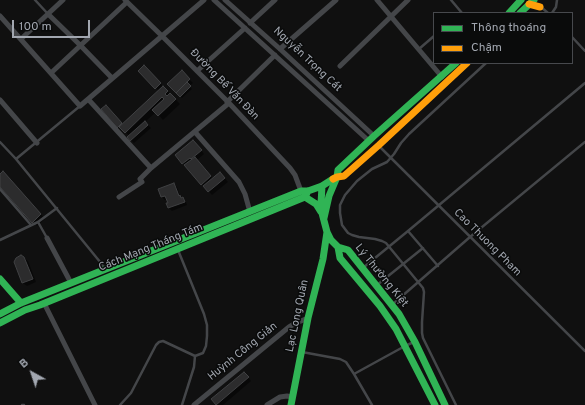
<!DOCTYPE html>
<meta charset="utf-8">
<style>
body{margin:0}
#map{position:relative;width:585px;height:405px;overflow:hidden;background:#101010;font-family:Overpass,sans-serif}
canvas{display:block}
.legend{position:absolute;left:433px;top:12px;width:140px;height:52px;box-sizing:border-box;background:#0a0b0b;border:1px solid #47494d;margin:0;padding:5px 7px;list-style:none;font-size:12px;color:#a2a7b0}
.legend li{display:flex;align-items:center;gap:8px;height:20px}
.legend b{width:20px;border:1px solid #47494d}
.north{position:absolute;left:12px;top:353px;width:40px;height:40px;-webkit-text-stroke:3px #0a0b0b;paint-order:stroke;rotate:320deg;font-size:11px;font-weight:700;line-height:16px;text-align:center;color:#a2a7b0}
.north::after{content:'';display:block;margin:auto;width:14px;height:18px;background:#a2a7b0;clip-path:polygon(50% 0,100% 100%,50% 72%,0 100%)}
.scale{position:absolute;left:12px;top:20px;width:78px;height:18px;box-sizing:border-box;border:2px solid #a2a7b0;border-top:0;padding-left:5px;font-size:12px;line-height:14px;white-space:nowrap;color:#a2a7b0;-webkit-text-stroke:3px #0a0b0b;paint-order:stroke}
</style>
<div id="map">
<canvas width="585" height="405"></canvas>
<ul class="legend">
<li><b style="height:5px;background:#30b455"></b>Thông thoáng</li>
<li><b style="height:5px;background:#ff9f0a"></b>Chậm</li>
</ul>
<div class="north">B</div>
<div class="scale">100 m</div>
</div>
<script>
const ctx = document.querySelector('canvas').getContext('2d');
ctx.lineJoin = 'round';
function fillPath(path, color) { ctx.fillStyle = color; ctx.fill(path, 'evenodd'); }
const poly = rows => new Path2D(rows.map(r => 'M' + r).join(''));
function trace(path, color, width, dash) { ctx.strokeStyle = color; ctx.lineWidth = width; ctx.lineCap = dash ? 'butt' : 'round'; ctx.setLineDash(dash || []); ctx.stroke(path); }
function label(font, color, halo, rows, align = 'center') {
  ctx.font = font + ' Overpass,sans-serif'; ctx.lineWidth = 3; ctx.setLineDash([]); ctx.textBaseline = 'middle'; ctx.strokeStyle = halo; ctx.fillStyle = color; for (const [text, x, y, turn = 0] of rows) {
    ctx.save(); ctx.translate(x, y); ctx.rotate((+turn || 0) * Math.PI / 180); ctx.textAlign = isNaN(turn) ? turn : align; if (halo) ctx.strokeText(text, 0, 0); ctx.fillText(text, 0, 0); ctx.restore();
  }
}
const shadow = poly([
 [144,66,180,104,163,120,156,112,145,122,151,128,134,143,128,137,129,136,123,129,121,130,118,127,109,109,123,125,159,91,139,71],
 [182,72,193,83,189,86,192,89,182,98,169,84],
 [197,144,204,154,197,160,213,179,220,173,228,182,212,195,176,155],
 [3,172,45,219,37,226,0,185,0,175],
 [174,184,177,187,181,199,183,198,186,202,187,205,172,211,169,208,169,203,168,199,165,200,162,197,159,189],
 [24,258,28,261,36,282,27,286,23,283],
 [247,376,251,381,223,405,217,405,213,399]
]);
const building = poly([
 [144,65,161,83,155,89,138,71,144,65],
 [182,70,190,79,176,93,167,84,182,70],
 [187,82,191,86,180,97,176,93,187,82],
 [163,86,168,91,165,94,167,96,170,93,176,99,158,116,152,110,164,99,162,97,125,133,119,127,163,86],
 [106,105,122,123,117,128,101,109,106,105],
 [145,121,148,125,130,141,127,137,145,121],
 [193,140,202,150,191,159,190,158,182,164,175,155,193,140],
 [195,157,211,176,201,185,184,165,195,157],
 [3,171,41,214,32,223,0,187,0,174,3,171],
 [220,172,225,178,208,192,203,186,220,172],
 [174,183,179,196,180,195,181,198,183,197,185,202,168,208,166,203,168,203,165,196,161,197,158,189,174,183],
 [21,255,24,257,33,279,22,283,14,262,16,258,21,255],
 [244,372,249,377,216,405,211,399,244,372]
]);
const lane = poly([
 [35,0,48,14],
 [451,0,462,13],
 [541,7,548,13],
 [552,13,556,7,557,0],
 [572,37,585,51],
 [419,49,434,36],
 [0,142,16,159,105,268],
 [380,147,585,351],
 [16,159,80,106],
 [0,189,31,225],
 [38,222,47,238],
 [408,231,438,266],
 [0,240,38,222,57,208],
 [178,250,204,314,207,325,207,336,206,346,203,353,195,356],
 [364,267,408,231,585,83],
 [377,285,423,248],
 [393,304,470,237,585,142],
 [302,352,340,359,346,362,354,374,372,405],
 [354,374,405,346,414,342],
 [22,405,24,405],
 [120,405,131,393,156,345,159,342,163,341,195,356,194,367,182,405],
 [456,405,423,338,422,333,422,322,424,292,423,288,386,243,382,241,375,239,359,237,352,235,348,233,342,225,340,213,340,205,345,195,357,181,372,169,387,162,394,154,401,143,409,134,486,63]
]);
const street = poly([
 [125,0,162,36,229,103,290,168,295,175,301,191],
 [214,0,369,141],
 [225,0,280,49,374,136],
 [377,0,442,77],
 [48,14,80,45,112,78],
 [0,16,80,106,204,0],
 [250,23,275,0],
 [21,39,63,0],
 [280,49,336,0],
 [340,66,408,0],
 [197,71,245,28],
 [51,73,127,2],
 [88,99,151,168],
 [0,100,37,143],
 [227,102,275,55],
 [195,132,239,182,245,194,250,212],
 [119,197,142,182,140,179,151,168,229,103],
 [47,238,71,283],
 [44,303,95,405],
 [194,405,289,327,294,324,308,318],
 [267,405,280,397,287,396,293,397]
]);
const fast = poly([
 [509,13,521,0],
 [520,13,534,0],
 [337,177,338,170,374,136,456,63],
 [322,186,321,204,322,213,327,232,331,240,338,247,348,250,399,314,415,342,445,405],
 [305,197,316,204,321,212],
 [324,218,329,196,337,177],
 [338,247,340,258,380,306,396,329,435,405],
 [0,279,21,303],
 [0,314,21,303,301,191,308,191,322,186,333,179],
 [0,323,25,310,40,305,305,197,308,191],
 [291,405,308,318,323,259,327,232]
]);
const slow = poly([
 [529,4,540,7],
 [333,179,337,177,344,176,379,145,467,63]
]);
const streetNames = [
 ["Nguyễn Trọng Cát",307,60,43],
 ["Đường Bế Văn Đàn",224,85,46],
 ["Cao Thuong Pham",487,243,45],
 ["Cách Mạng Tháng Tám",151,248,-22],
 ["Lý Thường Kiệt",381,276,51],
 ["Lạc Long Quân",298,316,-78],
 ["Huỳnh Công Giản",243,352,-39]
];
fillPath(shadow, '#0007');
fillPath(building, '#2c2c2d');
trace(building, '#404143', 1);
trace(lane, '#444649', 2.5);
trace(street, '#444649', 5);
trace(fast, '#30b455', 7);
trace(slow, '#ff9f0a', 7);
label('11px', '#a2a7b0', '#0a0b0b', streetNames);
</script>
